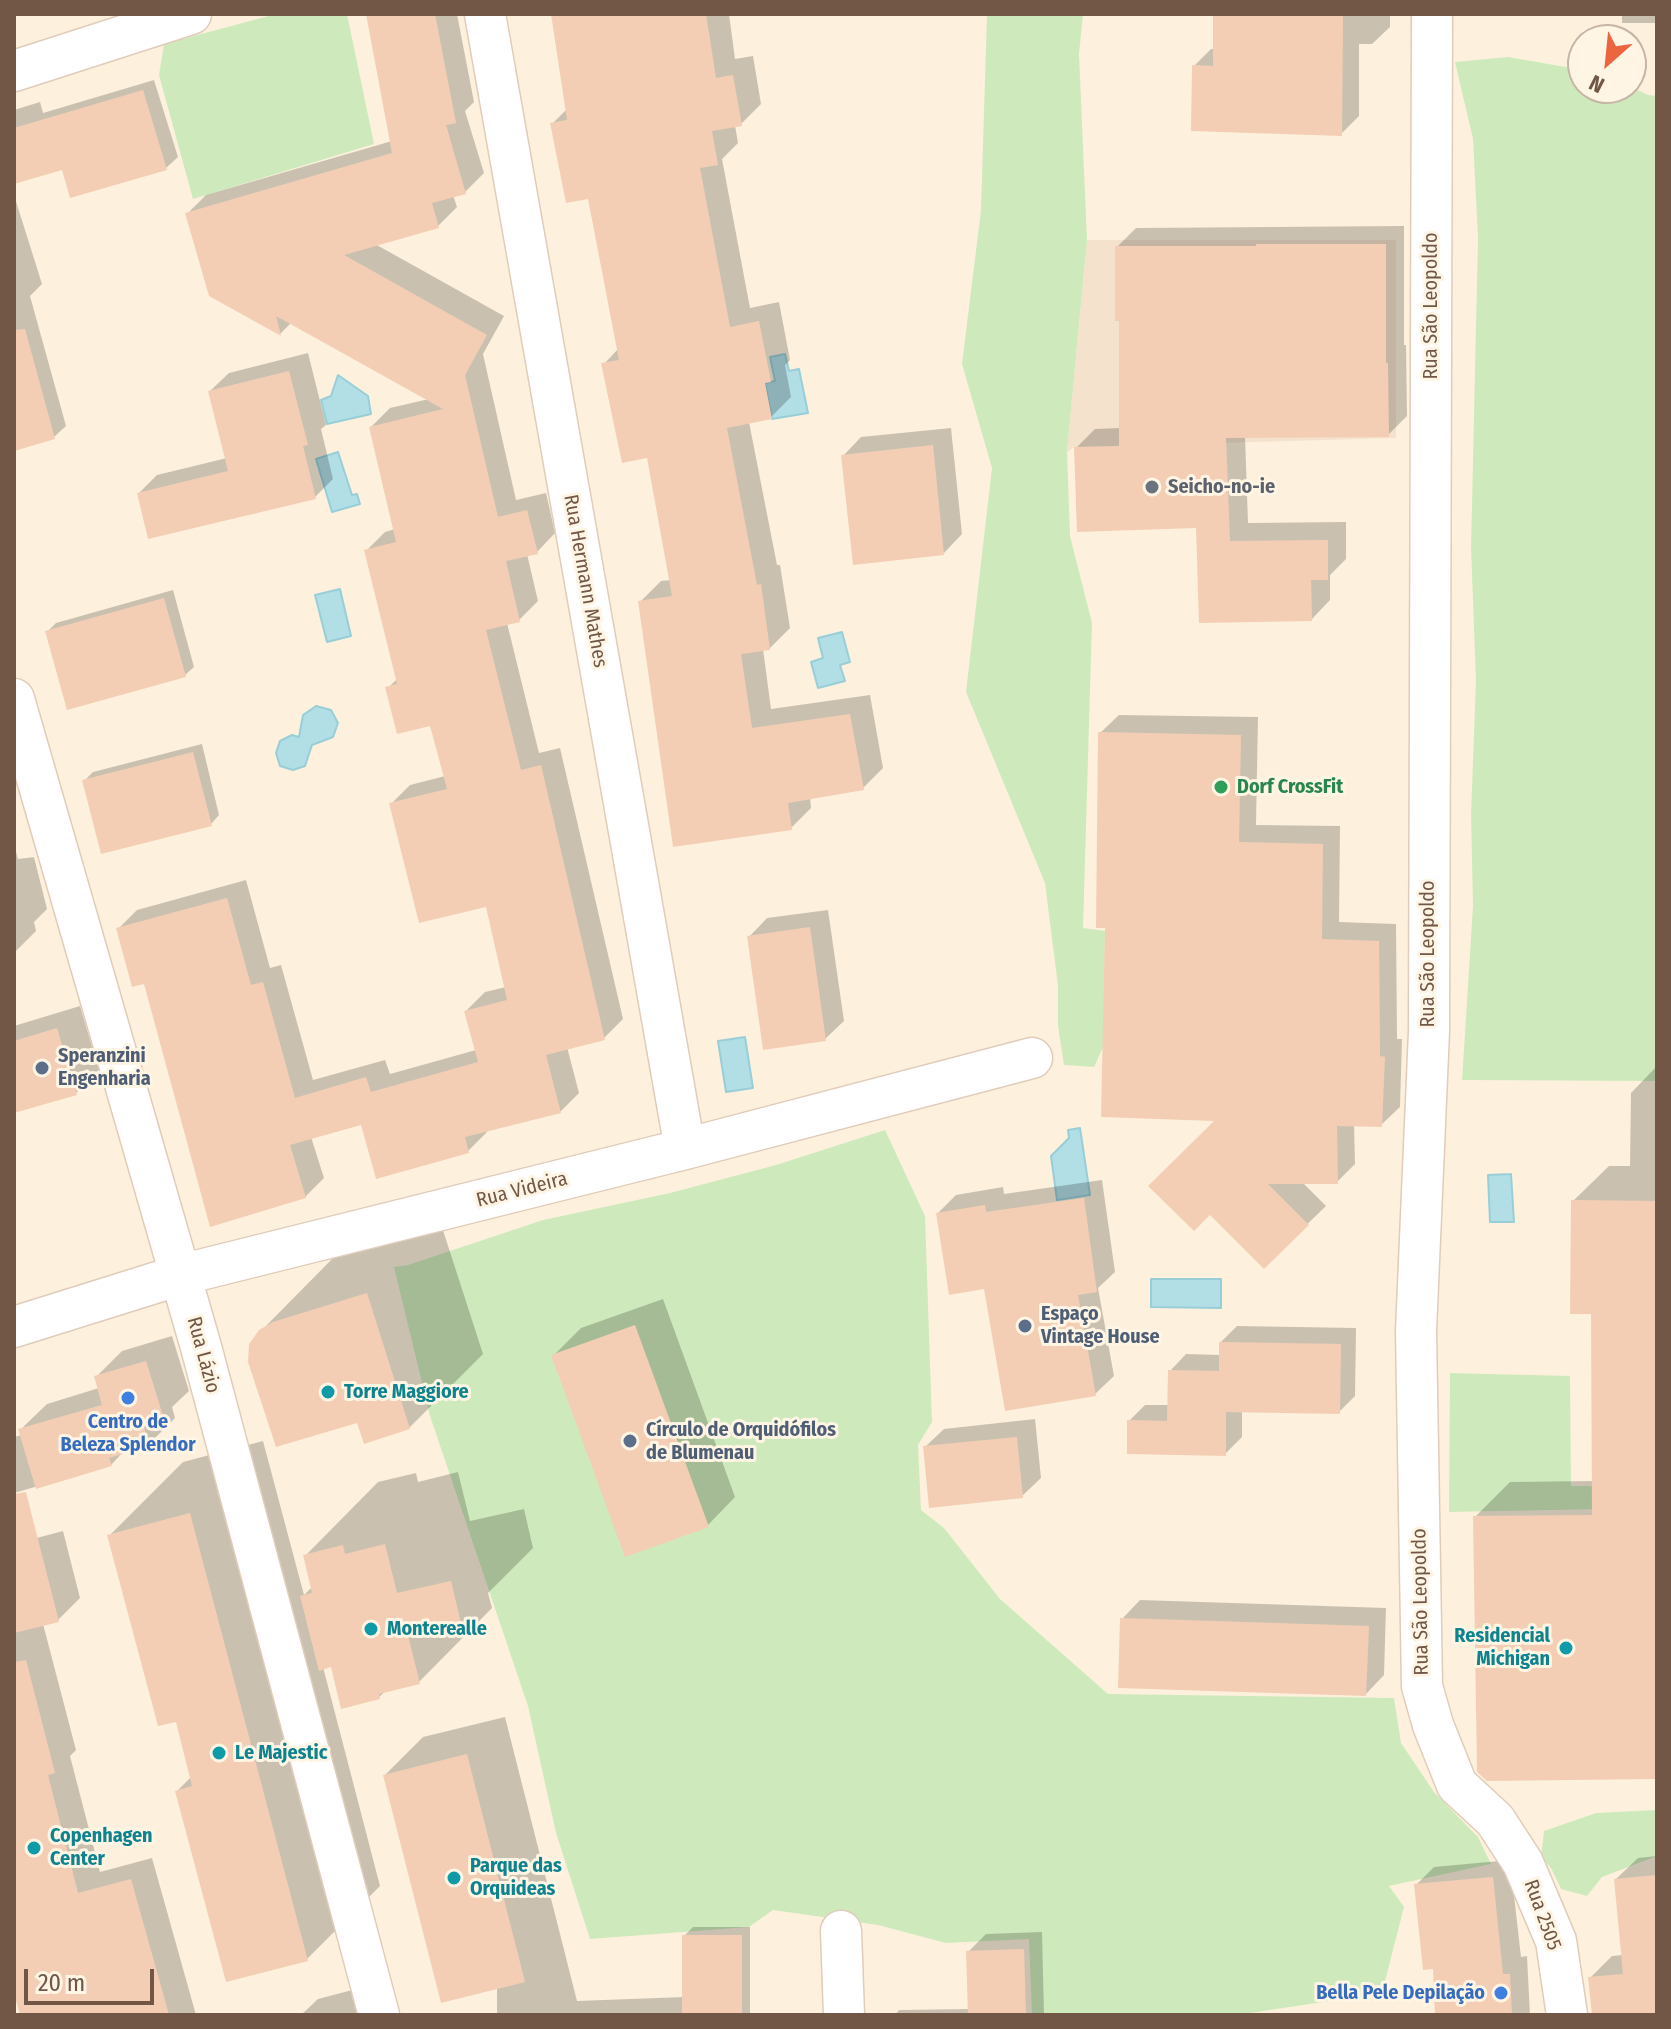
<!DOCTYPE html>
<meta charset="utf-8">
<style>
body{margin:0}
#map{position:relative;width:1671px;height:2029px;overflow:hidden;background:#fdf1dd;font-family:"Fira Sans Condensed",sans-serif}
canvas{display:block}
.frame{position:absolute;inset:0;border:16px solid #725646;pointer-events:none}
.north{position:absolute;left:1567px;top:24px;width:80px;height:80px;box-sizing:border-box;background:#fff5e4;border:2px solid #c7b5a5;border-radius:50%;rotate:207deg;font-size:22px;font-weight:700;line-height:32px;text-align:center;color:#725646}
.north::after{content:'';display:block;margin:auto;width:28px;height:36px;background:#eb663e;clip-path:polygon(50% 0,100% 100%,50% 72%,0 100%)}
.scale{position:absolute;left:24px;top:1969px;width:130px;height:36px;box-sizing:border-box;border:4px solid #725646;border-top:0;padding-left:10px;font-size:24px;line-height:28px;white-space:nowrap;color:#725646;-webkit-text-stroke:6px #fff5e4;paint-order:stroke}
</style>
<div id="map">
<canvas width="1671" height="2029"></canvas>
<div class="frame"></div>
<div class="north">N</div>
<div class="scale">20 m</div>
</div>
<script>
const ctx = document.querySelector('canvas').getContext('2d');
ctx.lineJoin = 'round';
function fillPath(path, color) { ctx.fillStyle = color; ctx.fill(path, 'evenodd'); }
const poly = rows => new Path2D(rows.map(r => 'M' + r).join(''));
function trace(path, color, width, dash) { ctx.strokeStyle = color; ctx.lineWidth = width; ctx.lineCap = dash ? 'butt' : 'round'; ctx.setLineDash(dash || []); ctx.stroke(path); }
function label(font, color, halo, rows, align = 'center') {
  ctx.font = font + ' "Fira Sans Condensed",sans-serif'; ctx.lineWidth = 6; ctx.setLineDash([]); ctx.textBaseline = 'middle'; ctx.strokeStyle = halo; ctx.fillStyle = color; for (const [text, x, y, turn = 0] of rows) {
    ctx.save(); ctx.translate(x, y); ctx.rotate((+turn || 0) * Math.PI / 180); ctx.textAlign = isNaN(turn) ? turn : align; if (halo) ctx.strokeText(text, 0, 0); ctx.fillText(text, 0, 0); ctx.restore();
  }
}
const residential = poly([
 [1087,240,1396,240,1396,438,1074,447,1067,452]
]);
const green = poly([
 [276,14,347,14,374,144,193,199,159,75,164,44],
 [987,14,1083,14,1079,54,1087,240,1067,452,1070,536,1092,623,1083,928,1105,931,1104,1045,1094,1067,1064,1065,1058,1026,1058,986,1045,883,966,692,992,468,962,364,981,210],
 [1508,57,1583,70,1583,88,1631,87,1648,95,1657,96,1657,1081,1462,1080,1473,906,1471,814,1476,681,1471,548,1478,238,1473,139,1455,62],
 [885,1130,925,1216,932,1422,918,1445,921,1510,944,1528,1000,1599,1108,1694,1394,1698,1401,1743,1434,1792,1478,1837,1491,1864,1389,1886,1404,1907,1382,1993,1237,2015,1032,2015,1029,1939,946,1943,878,1925,773,1910,749,1927,590,1939,556,1833,528,1706,430,1416,394,1267,408,1265,543,1220,670,1193,776,1165],
 [1450,1373,1570,1376,1571,1486,1657,1486,1657,1508,1449,1512],
 [1657,1810,1657,1856,1602,1877,1587,1896,1561,1889,1551,1868,1541,1857,1544,1831,1596,1813]
]);
const water = poly([
 [785,354,789,371,799,369,808,413,772,419,765,383,775,381,770,357,785,354],
 [338,375,368,396,371,414,327,424,321,400,331,396,338,375],
 [338,452,352,495,357,494,360,504,332,512,316,459,338,452],
 [340,589,351,636,327,642,315,595,340,589],
 [842,632,850,662,840,665,845,681,818,688,811,662,823,658,818,638,842,632],
 [316,706,331,710,338,723,333,737,312,745,305,766,293,770,280,766,276,753,280,741,292,735,299,737,303,715,316,706],
 [745,1037,753,1088,726,1092,718,1041,745,1037],
 [1080,1128,1090,1195,1057,1200,1051,1156,1069,1138,1068,1130,1080,1128],
 [1511,1174,1514,1222,1490,1222,1488,1175,1511,1174],
 [1151,1279,1221,1279,1221,1308,1151,1307,1151,1279]
]);
const shadow = poly([
 [368,14,457,14,474,102,465,111,484,173,465,192,453,195,457,207,438,226,375,244,504,316,483,354,516,500,546,493,555,533,537,552,527,554,538,601,519,620,507,623,539,753,560,748,623,1019,604,1038,567,1047,579,1093,560,1112,486,1130,487,1132,468,1151,362,1123,311,1137,324,1178,305,1197,145,981,118,929,137,910,246,880,270,968,281,965,313,1080,385,1060,390,1074,476,1050,466,1011,485,992,506,987,487,904,391,804,410,785,445,776,432,723,388,688,398,678,366,551,385,532,395,529,371,427,390,408,429,399,291,323,280,334,187,214,206,195,392,141],
 [553,14,729,14,735,59,753,56,761,104,741,124,735,125,738,143,722,159,750,308,779,302,790,360,785,365,791,397,771,417,749,422,777,565,780,565,790,628,769,649,763,649,771,709,870,695,883,768,863,788,810,797,811,808,791,828,640,602,661,581,671,580,648,456,604,364,619,348,589,197,552,124,567,109],
 [1215,14,1390,14,1390,27,1372,44,1359,44,1359,116,1341,134,1194,66,1211,49,1215,49],
 [1622,14,1657,14,1657,23,1622,23],
 [154,80,178,157,166,168,63,167,14,182,14,110,40,102,43,113],
 [14,195,42,284,30,296,66,426,54,437,14,449],
 [1404,226,1404,345,1406,345,1407,416,1388,435,1245,436,1248,523,1346,522,1346,559,1330,575,1330,600,1312,619,1198,526,1076,448,1095,429,1121,428,1121,319,1117,247,1136,228],
 [308,353,326,425,321,429,333,479,315,497,139,493,157,475,227,458,210,391,229,373],
 [951,428,962,534,944,553,843,456,861,437],
 [173,590,194,667,185,675,47,632,56,623],
 [1119,715,1258,717,1256,825,1340,826,1339,922,1396,924,1397,1039,1402,1039,1400,1107,1381,1125,1354,1124,1355,1164,1337,1182,1302,1182,1326,1206,1264,1266,1218,1119,1107,926,1100,733],
 [202,744,219,815,211,824,84,781,93,772],
 [14,844,18,859,34,857,47,909,34,922,36,931,14,953],
 [828,910,844,1021,825,1039,749,937,767,918],
 [80,1006,99,1070,76,1093,14,1111,14,1026],
 [1657,1066,1657,1777,1475,1517,1510,1482,1594,1481,1593,1312,1573,1201,1609,1166,1630,1166,1631,1093],
 [1102,1180,1115,1272,1098,1288,1114,1376,1095,1394,986,1287,938,1213,956,1195,1003,1187,1004,1194],
 [440,1221,483,1354,409,1428,359,1420,260,1332,334,1257,349,1250],
 [663,1299,735,1497,708,1525,554,1355,581,1328],
 [1237,1326,1356,1328,1355,1396,1339,1412,1242,1411,1242,1437,1226,1453,1129,1421,1145,1405,1169,1405,1170,1371,1186,1354,1221,1355,1221,1342],
 [172,1336,189,1391,172,1407,175,1418,149,1444,124,1451,111,1465,14,1493,14,1437,22,1435,20,1430,47,1404,99,1388,96,1377,122,1351],
 [1035,1419,1041,1478,1022,1496,925,1447,944,1429],
 [263,1441,304,1595,313,1586,305,1556,378,1482,416,1473,418,1482,458,1472,470,1521,524,1509,533,1548,488,1593,492,1608,419,1682,387,1690,379,1697,332,1665,323,1667,380,1886,307,1959,177,1791,192,1776,177,1719,110,1535,183,1462],
 [63,1531,80,1598,58,1620,43,1624,76,1750,70,1756,100,1872,152,1858,196,2015,22,2015,14,1985,14,1544],
 [1140,1600,1386,1608,1384,1675,1366,1694,1122,1619],
 [505,1717,577,2001,684,1997,684,1936,693,1927,750,1927,750,2015,497,2015,497,1987,385,1775,423,1737],
 [1657,1856,1657,2015,1594,2015,1590,1978,1612,1956,1623,1955,1616,1879,1638,1858],
 [1510,1860,1521,1957,1527,1956,1530,2015,1437,2015,1435,1966,1416,1885,1434,1867],
 [1042,1932,1044,2015,895,2015,899,2010,970,2009,968,1952,986,1934],
 [383,1982,392,2015,301,2015,318,1999]
]);
const building = poly([
 [366,14,435,14,456,123,446,125,466,194,432,203,439,228,344,255,487,335,465,375,498,517,527,510,538,554,506,561,520,622,486,630,521,770,541,765,605,1040,546,1055,561,1113,465,1137,469,1153,376,1179,361,1125,290,1145,306,1198,210,1227,144,984,132,987,116,928,227,898,251,985,263,982,295,1098,366,1077,371,1092,478,1062,464,1011,507,1000,486,907,419,923,389,803,447,789,430,726,397,734,385,687,397,684,364,550,396,542,369,427,443,409,276,316,281,336,209,296,185,213,392,153],
 [551,14,706,14,716,78,733,75,742,126,712,131,718,165,700,168,730,327,759,321,771,382,765,383,772,419,727,428,757,585,761,584,770,650,741,654,752,728,850,714,864,790,788,803,792,830,673,847,638,601,672,596,647,458,622,463,601,363,619,360,588,199,566,203,550,123,567,120],
 [1213,14,1343,14,1342,136,1191,131,1192,65,1213,66],
 [143,90,167,170,70,198,62,170,14,184,14,128],
 [1256,244,1386,244,1386,363,1388,363,1389,437,1226,438,1230,541,1328,540,1328,580,1311,580,1312,621,1199,623,1196,528,1077,532,1074,447,1119,446,1119,321,1115,321,1115,246,1256,246],
 [25,329,55,439,14,451,14,330],
 [289,371,308,445,303,446,316,499,148,539,137,493,228,471,208,391],
 [933,445,944,555,853,565,841,455],
 [164,598,186,677,67,710,45,631],
 [1098,732,1241,735,1239,842,1323,844,1322,939,1379,941,1380,1056,1385,1057,1382,1127,1337,1126,1338,1184,1268,1184,1309,1225,1264,1269,1210,1215,1194,1231,1148,1186,1214,1121,1101,1117,1105,928,1096,928],
 [193,752,212,826,101,854,82,780],
 [810,927,826,1041,763,1050,747,936],
 [57,1028,77,1095,14,1113,14,1041],
 [1084,1198,1097,1292,1078,1295,1096,1396,1005,1411,984,1289,949,1295,936,1213,985,1205,986,1212],
 [1571,1200,1657,1201,1657,1779,1487,1781,1477,1772,1473,1516,1592,1515,1591,1314,1570,1314],
 [367,1293,410,1429,364,1444,357,1423,276,1447,248,1362,249,1344,259,1330,273,1322],
 [635,1325,709,1527,625,1557,551,1355],
 [1219,1342,1341,1344,1340,1414,1226,1412,1226,1456,1127,1454,1127,1420,1167,1421,1168,1370,1219,1371],
 [146,1361,164,1419,143,1424,150,1446,109,1458,112,1466,36,1489,18,1429,102,1405,94,1376],
 [1017,1437,1023,1498,929,1508,923,1446],
 [26,1492,59,1622,14,1633,14,1494],
 [190,1513,308,1961,226,1982,175,1791,192,1786,176,1722,158,1726,107,1535],
 [385,1544,397,1593,451,1581,461,1623,408,1635,420,1684,379,1694,380,1699,341,1709,331,1667,319,1671,300,1596,312,1593,303,1555,343,1545,345,1554],
 [1120,1618,1369,1626,1366,1696,1118,1688],
 [26,1660,55,1773,48,1775,78,1893,131,1879,169,2015,20,2015,14,1993,14,1662],
 [467,1754,525,1982,441,2003,383,1775],
 [1657,1875,1657,2015,1592,2015,1588,1977,1623,1974,1614,1879],
 [1493,1877,1503,1974,1510,1974,1512,2015,1435,2015,1433,1969,1423,1970,1414,1884],
 [682,1935,742,1935,742,2015,682,2015],
 [1024,1949,1026,2015,968,2015,966,1951]
]);
const minor = poly([
 [485,14,685,1149],
 [1432,14,1429,1031,1416,1331,1422,1686,1433,1725,1457,1785,1495,1820,1523,1863,1556,1941,1567,2015],
 [14,71,191,14],
 [14,699,201,1347,379,2015],
 [14,1327,180,1275,685,1149,1032,1058],
 [841,1931,844,2015]
]);
const markers = [
 [1152,487,8,"#6b7280"],
 [1221,787,8,"#2e9e5b"],
 [42,1068,8,"#5c6f8a"],
 [1025,1326,8,"#5c6f8a"],
 [328,1392,8,"#0f9aa8"],
 [128,1398,8,"#3f7fe0"],
 [630,1441,8,"#5c6f8a"],
 [371,1629,8,"#0f9aa8"],
 [1566,1648,8,"#0f9aa8"],
 [219,1753,8,"#0f9aa8"],
 [34,1848,8,"#0f9aa8"],
 [454,1878,8,"#0f9aa8"],
 [1501,1993,8,"#3f7fe0"]
];
const streetNames = [
 ["Rua São Leopoldo",1431,306,-90],
 ["Rua Hermann Mathes",585,581,80],
 ["Rua São Leopoldo",1428,954,-90],
 ["Rua Videira",522,1190,-14],
 ["Rua Lázio",203,1355,75],
 ["Rua São Leopoldo",1421,1602,-91],
 ["Rua 2505",1542,1915,70]
];
const worshipNames = [
 ["Seicho-no-ie",1168,487]
];
const leisureNames = [
 ["Dorf CrossFit",1237,787]
];
const serviceNames = [
 ["Speranzini",58,1056],
 ["Engenharia",58,1079],
 ["Espaço",1041,1314],
 ["Vintage House",1041,1337],
 ["Círculo de Orquidófilos",646,1430],
 ["de Blumenau",646,1453]
];
const cultureNames = [
 ["Torre Maggiore",344,1392],
 ["Monterealle",387,1629],
 ["Residencial",1550,1636,"right"],
 ["Michigan",1550,1659,"right"],
 ["Le Majestic",235,1753],
 ["Copenhagen",50,1836],
 ["Center",50,1859],
 ["Parque das",470,1866],
 ["Orquideas",470,1889]
];
const shopNames = [
 ["Centro de",128,1422],
 ["Beleza Splendor",128,1445],
 ["Bella Pele Depilação",1485,1993,"right"]
];
fillPath(residential, '#f4e2cc');
fillPath(green, '#ceeabc');
fillPath(water, '#b2dee6');
trace(water, '#98ced8', 2);
fillPath(shadow, '#0003');
fillPath(building, '#f3ceb4');
trace(minor, '#e0ccba', 43);
trace(minor, '#fff', 40);
for (const [x, y, r, color] of markers) { const dot = new Path2D(); dot.arc(x, y, r, 0, 2 * Math.PI); ctx.fillStyle = color; ctx.fill(dot); trace(dot, '#fff5e4', 3); }
label('20px', '#725646', '#fff5e4', streetNames);
label('bold 20px', '#5b616d', '#fff5e4', worshipNames, 'left');
label('bold 20px', '#27864d', '#fff5e4', leisureNames, 'left');
label('bold 20px', '#4e5e75', '#fff5e4', serviceNames, 'left');
label('bold 20px', '#0d838f', '#fff5e4', cultureNames, 'left');
label('bold 20px', '#366cbe', '#fff5e4', shopNames);
</script>
